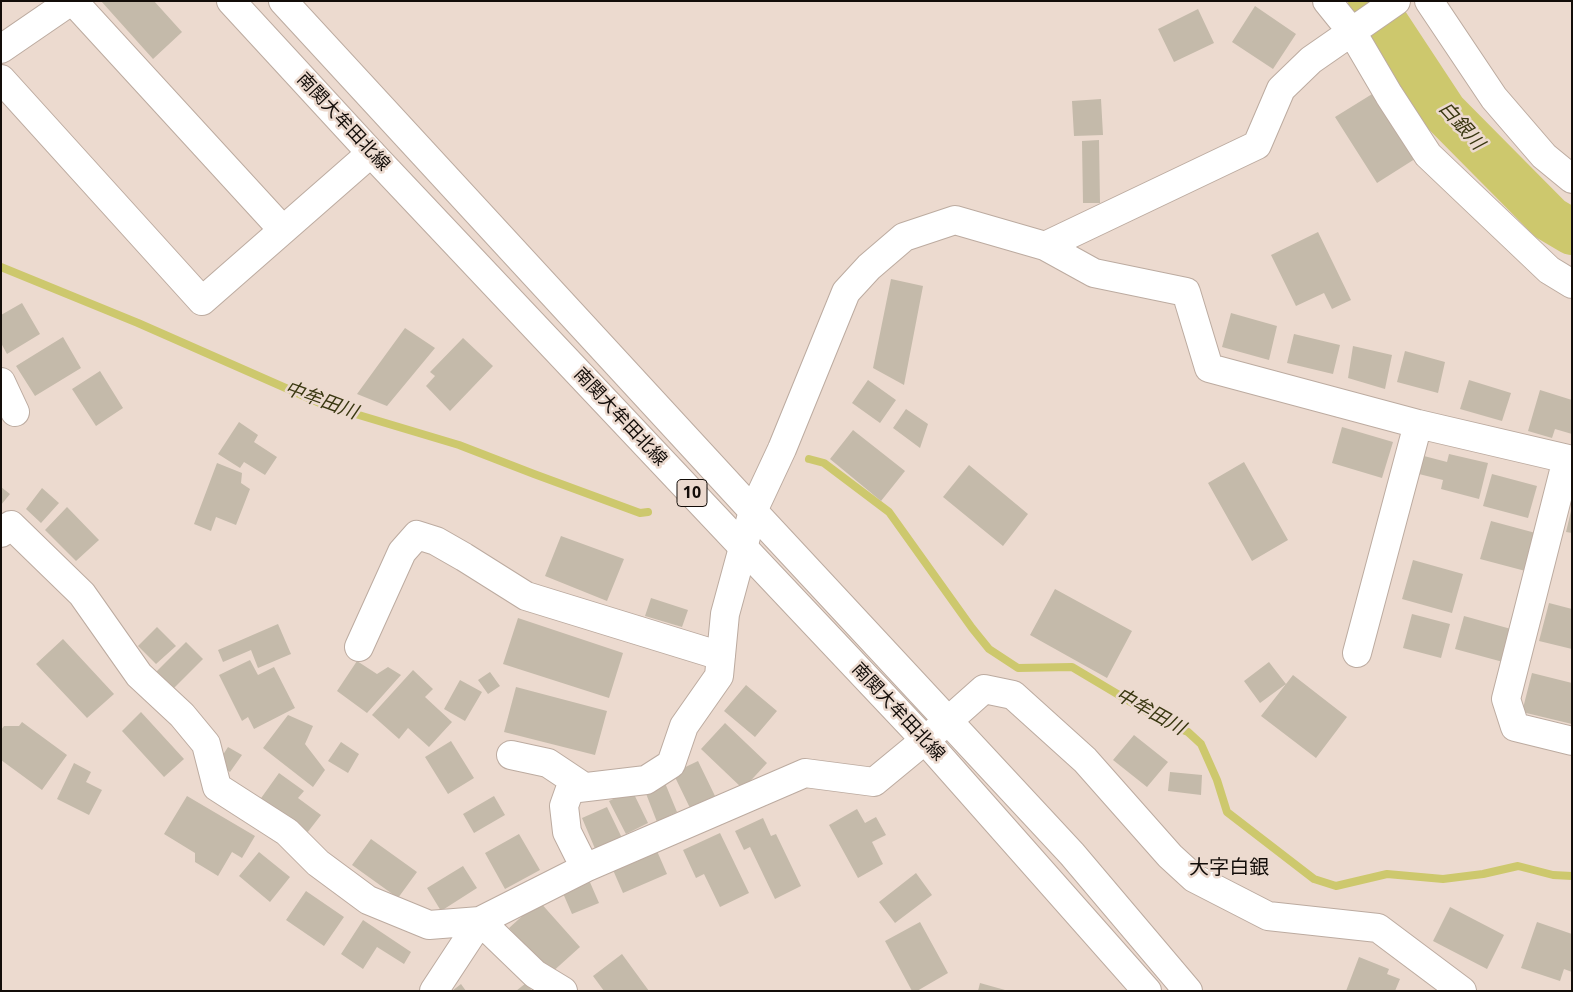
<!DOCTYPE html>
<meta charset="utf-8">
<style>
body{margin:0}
#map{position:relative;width:1573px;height:992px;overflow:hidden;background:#ecdacf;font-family:"Noto Sans",sans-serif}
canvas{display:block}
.frame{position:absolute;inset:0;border:2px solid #130d09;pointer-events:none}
</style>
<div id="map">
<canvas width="1573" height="992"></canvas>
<div class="frame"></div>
</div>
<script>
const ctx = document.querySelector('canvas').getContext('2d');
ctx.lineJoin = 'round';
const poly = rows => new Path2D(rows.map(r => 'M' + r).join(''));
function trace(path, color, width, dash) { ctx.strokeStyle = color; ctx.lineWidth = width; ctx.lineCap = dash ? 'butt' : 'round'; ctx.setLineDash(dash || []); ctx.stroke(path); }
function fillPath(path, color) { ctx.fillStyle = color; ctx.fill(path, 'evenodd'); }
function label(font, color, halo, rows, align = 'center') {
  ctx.font = font + ' "Noto Sans","Noto Sans JP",sans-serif'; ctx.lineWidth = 5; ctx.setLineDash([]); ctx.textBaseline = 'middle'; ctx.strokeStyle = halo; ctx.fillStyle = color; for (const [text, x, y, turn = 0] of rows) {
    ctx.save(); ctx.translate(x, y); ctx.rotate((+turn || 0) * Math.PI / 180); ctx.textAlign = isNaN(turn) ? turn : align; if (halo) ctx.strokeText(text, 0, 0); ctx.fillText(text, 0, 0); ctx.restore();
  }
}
const stream = poly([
 [1,267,138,323,322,404,459,445,534,474,640,513,648,512],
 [809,459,824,463,889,512,972,628,989,649,1018,668,1072,667,1166,723,1188,732,1201,744,1217,780,1227,812,1314,879,1336,886,1387,874,1443,879,1483,874,1518,866,1553,875,1572,876]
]);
const river = poly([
 [1371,1,1444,112,1550,219,1572,232]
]);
const building = poly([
 [101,1,154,1,182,32,153,59],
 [1255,6,1296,34,1273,69,1232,42],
 [1198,9,1214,43,1174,62,1158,29],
 [1377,91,1418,157,1377,183,1335,117],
 [1101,99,1103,135,1074,136,1072,101],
 [1099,140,1100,203,1083,203,1082,141],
 [1318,232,1351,300,1332,309,1324,293,1296,306,1271,255],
 [891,279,923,286,904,385,873,368],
 [22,303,40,334,7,354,1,343,1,315],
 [1231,313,1277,326,1269,360,1222,347],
 [405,328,435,348,387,406,357,394],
 [1294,334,1340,345,1333,374,1287,363],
 [63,337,81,368,35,396,16,366],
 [463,338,493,366,450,411,426,386,435,376,430,372],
 [1353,346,1392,355,1385,389,1348,378],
 [1405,351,1445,362,1438,393,1397,382],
 [100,371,123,408,96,426,72,389],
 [868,380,896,400,880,423,852,403],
 [1469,380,1511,393,1502,421,1460,409],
 [1540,390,1572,400,1572,434,1555,429,1552,438,1528,431],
 [906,409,928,424,920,448,893,428],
 [239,422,258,435,254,442,277,457,265,475,244,462,240,468,218,454],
 [1342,427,1393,442,1382,478,1332,463],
 [853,430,905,471,881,501,830,459],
 [1449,454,1488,463,1479,499,1441,489,1443,480,1419,474,1424,456,1447,462],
 [1244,462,1288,540,1252,561,1208,483],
 [217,463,242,473,241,483,250,489,236,525,216,517,211,531,194,524],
 [969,465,1028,514,1003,546,943,497],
 [1492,474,1537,486,1528,518,1483,506],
 [1,487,10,494,1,505],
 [42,488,59,503,41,523,26,509],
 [67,507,99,540,76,561,45,530],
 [1571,511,1572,511,1572,533,1566,532],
 [1491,521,1543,535,1533,573,1480,559],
 [561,536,624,559,607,601,545,576],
 [1413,560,1463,574,1452,613,1402,599],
 [1055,589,1132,631,1107,678,1030,635],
 [651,598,688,610,682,627,645,616],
 [1549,603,1572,609,1572,649,1539,641],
 [1412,614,1450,624,1441,658,1403,648],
 [1464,616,1511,629,1503,662,1455,649],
 [518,618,623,653,609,698,503,664],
 [278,624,291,654,258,668,251,650,223,662,218,650],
 [157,627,176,646,156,664,138,646],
 [63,639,114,694,87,718,36,664],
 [186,642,203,659,173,689,156,672],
 [250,660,258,675,274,667,295,708,254,729,248,717,242,721,219,675],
 [357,661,377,674,388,667,401,675,367,713,337,691],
 [1269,662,1286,684,1260,703,1244,681],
 [413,670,433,689,425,697,452,722,429,747,408,728,399,739,372,715],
 [490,672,500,686,488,694,478,680],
 [1532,673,1572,683,1572,724,1522,712],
 [1293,675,1347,717,1316,758,1261,716],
 [460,680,482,692,465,721,444,709],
 [746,685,777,711,755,737,724,711],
 [516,687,607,711,595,755,504,732],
 [141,712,184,759,164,777,122,731],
 [288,715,313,726,305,744,325,770,313,787,263,748],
 [22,722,67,755,42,790,1,760,1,730,4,726,19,726],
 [725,723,767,763,743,789,701,749],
 [1134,735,1168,762,1147,787,1113,760],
 [451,741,474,778,448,794,425,757],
 [341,742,359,754,348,773,328,761],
 [228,747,242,755,230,772,217,764],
 [698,761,715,796,690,808,673,773],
 [74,763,91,772,86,782,102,790,89,815,57,799],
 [1170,772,1202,775,1201,795,1168,791],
 [279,773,304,791,298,798,321,815,307,833,254,808],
 [665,783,677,812,657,822,645,791],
 [632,790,648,823,626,834,609,801],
 [187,796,255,836,242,858,232,852,218,876,195,862,195,853,164,834],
 [494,796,505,815,474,833,463,814],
 [607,807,622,838,596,851,582,818],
 [857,809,865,823,876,817,886,835,872,842,883,864,858,878,829,825],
 [763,818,771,836,776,834,801,886,775,899,750,847,744,850,735,831],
 [720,833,749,893,720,907,704,874,696,878,683,850],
 [519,834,540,870,505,889,485,853],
 [371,839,417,872,398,898,352,865],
 [657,851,667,874,623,893,613,870],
 [259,852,290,877,270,902,239,876],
 [463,866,477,888,441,911,427,888],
 [916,873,932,895,895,923,879,902],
 [589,880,599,903,572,914,562,891],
 [306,891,344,917,324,946,286,920],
 [539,901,580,947,550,974,509,928],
 [1450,907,1504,935,1487,969,1433,941],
 [363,920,411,952,404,964,377,947,363,969,341,954],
 [920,922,948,973,917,991,912,991,885,941],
 [1537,922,1572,934,1572,972,1564,969,1560,981,1521,968],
 [622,954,649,991,604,991,593,976],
 [1359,957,1389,969,1387,974,1400,979,1395,991,1346,991],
 [526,983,532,991,516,991],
 [980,983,1005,990,1005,991,978,991],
 [461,984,466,991,452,991]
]);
const street = poly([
 [73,1,283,230],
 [1327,1,1352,32,1389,95,1428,155,1549,270,1572,284],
 [1,49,71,1],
 [1,79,202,301,371,153],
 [1045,246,1257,145,1281,89,1311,60,1396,1],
 [1,382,15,412],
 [1567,459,1506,699,1515,727,1572,741],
 [1,533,11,525,82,594,139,675,182,715,206,744,217,787,287,832,318,863,368,900,429,925,480,921,585,868,805,773,874,782,948,721,984,689,1013,695,1085,760,1170,856,1194,878,1268,916,1378,928,1462,991],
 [359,647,402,552,417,535,436,541,464,557,526,596,721,656],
 [1357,653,1418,424],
 [511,755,548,763,584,787],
 [585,868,567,832,564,806,570,789,646,780,671,764,684,726,719,676,725,614,753,511,782,449,846,292,869,267,904,237,955,220,1045,246,1094,273,1186,292,1209,368,1418,424,1572,460],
 [480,921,535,974,563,991],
 [434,991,480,921]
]);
const secondary = poly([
 [1429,1,1494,98,1544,156,1572,179]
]);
const primary = poly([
 [231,1,371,153,924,739,1147,991],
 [283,1,753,511,1072,854,1188,991]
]);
const shields = [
 [692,493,30]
];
const shieldNames = [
 ["10",692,493]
];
const streetNames = [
 ["南関大牟田北線",343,122,47],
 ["南関大牟田北線",620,417,47],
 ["南関大牟田北線",898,712,47]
];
const waterNames = [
 ["白銀川",1461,126,48],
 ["中牟田川",321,401,20],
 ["中牟田川",1150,712,29]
];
const quarterNames = [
 ["大字白銀",1229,868]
];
trace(stream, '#cdc86d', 8);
trace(river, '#cdc86d', 46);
fillPath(building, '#c4baaa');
trace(street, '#bcaba0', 30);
trace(secondary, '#bcaba0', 30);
trace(primary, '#bcaba0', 30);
trace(street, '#fff', 28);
trace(secondary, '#fff', 28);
trace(primary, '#fff', 28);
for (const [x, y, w] of shields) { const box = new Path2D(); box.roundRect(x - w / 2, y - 13.5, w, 27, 4); ctx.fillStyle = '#ecdacf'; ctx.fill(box); trace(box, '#130d09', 1); }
label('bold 16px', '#130d09', null, shieldNames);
label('18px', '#130d09', '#ecdacf', streetNames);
label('italic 19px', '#393710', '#ecdacf', waterNames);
label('20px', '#130d09', '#ecdacf', quarterNames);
</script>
